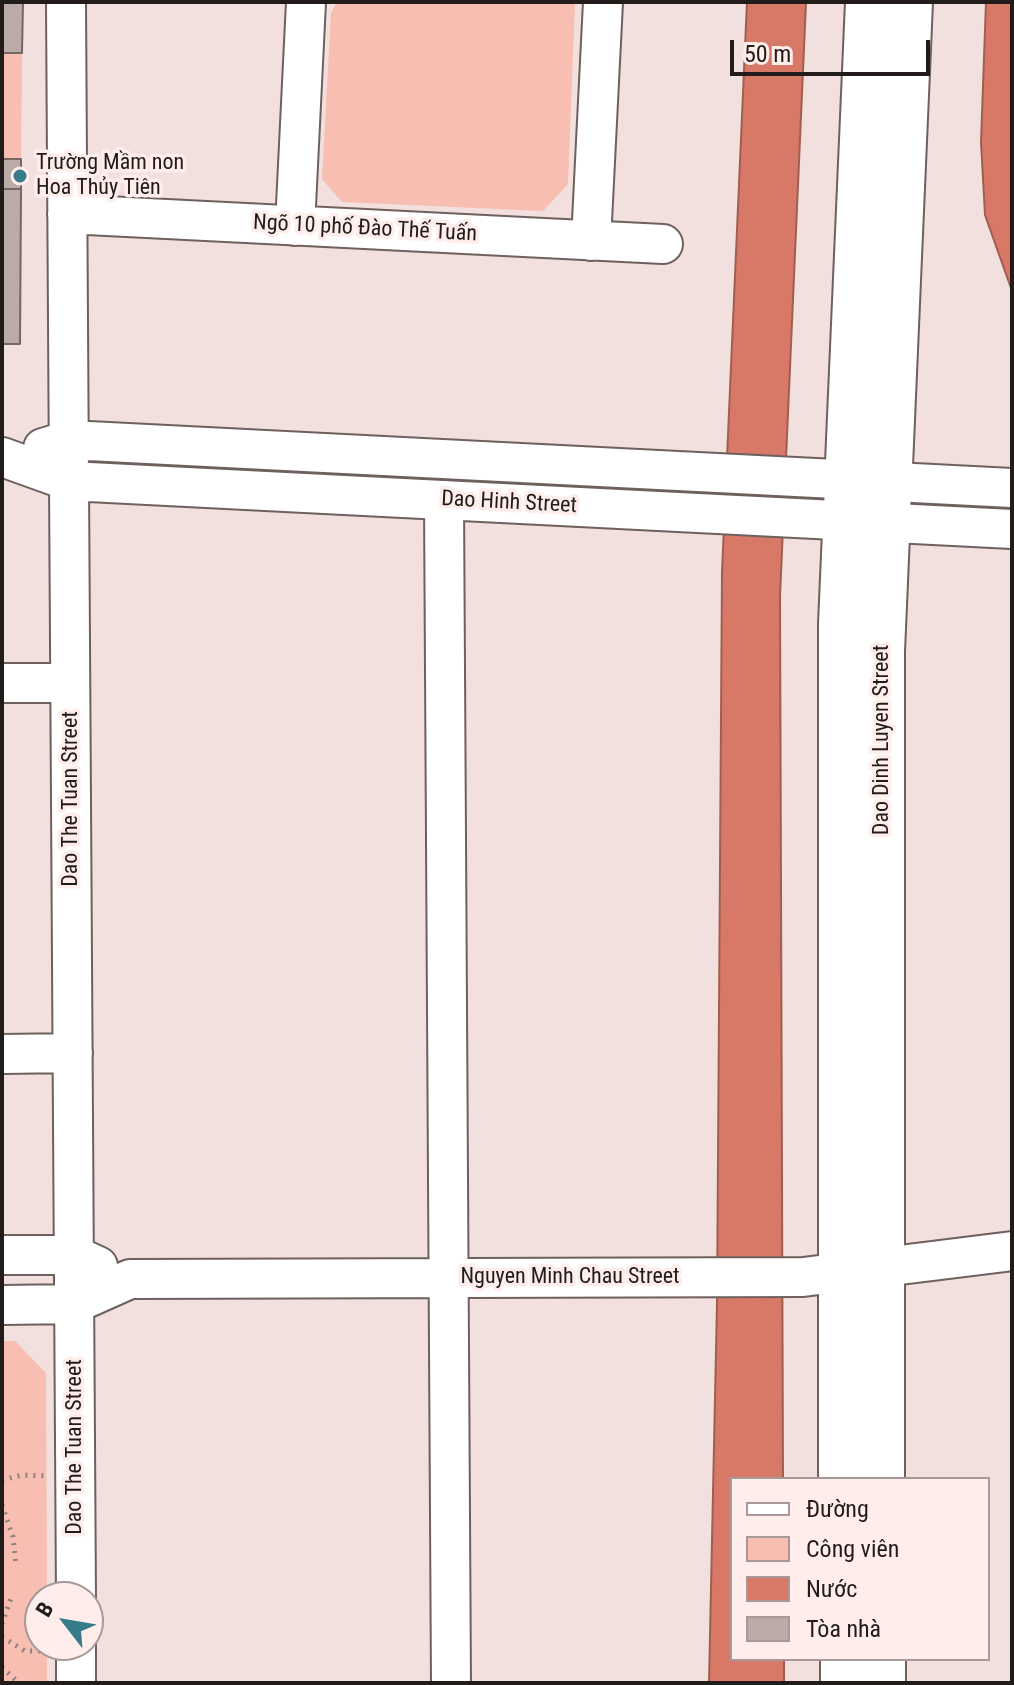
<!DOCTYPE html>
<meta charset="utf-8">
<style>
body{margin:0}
#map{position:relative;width:1014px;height:1685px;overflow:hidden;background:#f1e0dd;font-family:"Roboto Condensed",sans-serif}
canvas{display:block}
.frame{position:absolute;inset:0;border:4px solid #211b1a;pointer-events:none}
.legend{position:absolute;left:730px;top:1477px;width:260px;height:184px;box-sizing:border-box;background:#feedea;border:2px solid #a69997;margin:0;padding:10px 14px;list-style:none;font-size:24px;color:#211b1a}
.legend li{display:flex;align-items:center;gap:16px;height:40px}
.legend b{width:40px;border:2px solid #a69997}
.north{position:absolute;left:24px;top:1581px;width:80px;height:80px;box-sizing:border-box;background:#feedea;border:2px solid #a69997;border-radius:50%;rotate:301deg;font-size:22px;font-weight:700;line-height:32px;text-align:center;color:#211b1a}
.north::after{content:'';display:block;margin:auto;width:28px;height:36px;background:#367b89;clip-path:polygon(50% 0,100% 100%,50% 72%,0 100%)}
.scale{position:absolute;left:730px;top:40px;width:200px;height:36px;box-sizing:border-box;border:4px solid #211b1a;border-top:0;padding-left:10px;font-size:24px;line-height:28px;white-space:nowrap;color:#211b1a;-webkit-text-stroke:6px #feedea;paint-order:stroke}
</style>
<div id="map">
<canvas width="1014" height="1685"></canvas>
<div class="frame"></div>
<ul class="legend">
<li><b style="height:10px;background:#fff"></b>Đường</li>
<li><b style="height:22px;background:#f8beb1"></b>Công viên</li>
<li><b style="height:22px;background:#d87967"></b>Nước</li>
<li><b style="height:22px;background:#bbaba8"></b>Tòa nhà</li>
</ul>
<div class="north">B</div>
<div class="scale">50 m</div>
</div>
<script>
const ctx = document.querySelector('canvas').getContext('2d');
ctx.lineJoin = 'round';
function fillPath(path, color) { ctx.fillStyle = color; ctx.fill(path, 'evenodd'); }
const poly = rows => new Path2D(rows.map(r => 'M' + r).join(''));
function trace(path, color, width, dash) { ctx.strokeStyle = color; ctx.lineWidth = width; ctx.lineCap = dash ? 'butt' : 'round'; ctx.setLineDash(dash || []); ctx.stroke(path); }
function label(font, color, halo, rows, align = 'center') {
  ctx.font = font + ' "Roboto Condensed",sans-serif'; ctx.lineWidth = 7; ctx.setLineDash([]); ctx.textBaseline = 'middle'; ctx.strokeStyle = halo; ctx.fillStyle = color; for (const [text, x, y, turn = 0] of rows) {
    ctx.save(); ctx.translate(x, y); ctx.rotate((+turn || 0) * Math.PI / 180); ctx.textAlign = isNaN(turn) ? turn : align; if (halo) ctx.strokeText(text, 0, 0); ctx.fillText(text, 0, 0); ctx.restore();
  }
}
const green = poly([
 [337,2,575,2,568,184,543,211,342,202,322,179,331,13],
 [2,53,22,53,21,159,2,159],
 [2,1341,15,1341,46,1373,47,1597,40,1597,40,1645,47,1645,47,1683,2,1683]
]);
const water = poly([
 [747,2,806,2,780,596,783,1479,732,1479,732,1659,784,1659,784,1683,709,1683,717,1304,722,572,747,2],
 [986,2,1012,2,1012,291,985,215,981,142,986,2]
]);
const building = poly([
 [2,2,23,2,22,53,2,53,2,2],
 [2,159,21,159,21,189,2,189,2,159],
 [2,189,21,189,20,344,2,344,2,189]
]);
const path = poly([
 [2,1480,22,1475,47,1476],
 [2,1505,13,1537,16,1566],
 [2,1624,12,1595],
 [2,1637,25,1651,44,1651],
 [2,1667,19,1683]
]);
const minor = poly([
 [66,2,76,1597],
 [67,214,663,244],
 [295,226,306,2],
 [591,241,603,2],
 [43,448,69,440,1012,488],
 [2,457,69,481,1012,529],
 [444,500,451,1683],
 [2,683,70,683],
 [2,1054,73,1053],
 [2,1255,74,1255,98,1266],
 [2,1305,74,1304,130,1279,803,1277,1012,1251],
 [76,1645,76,1683]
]);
const major = poly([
 [841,1479,841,624,868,2],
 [882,1479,882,651,910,2],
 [843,1659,843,1683],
 [883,1659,883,1683]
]);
const markers = [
 [20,176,8,"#367b89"]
];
const poiNames = [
 ["Trường Mầm non",36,163],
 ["Hoa Thủy Tiên",36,188]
];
const streetNames = [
 ["Ngõ 10 phố Đào Thế Tuấn",365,229,3],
 ["Dao Hinh Street",509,503,3],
 ["Dao Dinh Luyen Street",882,740,-90],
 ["Dao The Tuan Street",71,799,-90],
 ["Nguyen Minh Chau Street",570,1277],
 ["Dao The Tuan Street",75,1447,-90]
];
fillPath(green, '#f8beb1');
fillPath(water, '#d87967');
trace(water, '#a15d50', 2);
fillPath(building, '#bbaba8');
trace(building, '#746662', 2);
trace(minor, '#6e605d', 42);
trace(major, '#6e605d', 48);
trace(path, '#8f8381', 5, [2, 6]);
trace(minor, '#fff', 38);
trace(major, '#fff', 44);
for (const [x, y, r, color] of markers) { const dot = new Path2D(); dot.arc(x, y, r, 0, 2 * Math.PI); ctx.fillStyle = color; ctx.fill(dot); trace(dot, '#feedea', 3); }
label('22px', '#211b1a', '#feedea', poiNames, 'left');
label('22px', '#211b1a', '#feedea', streetNames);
</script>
